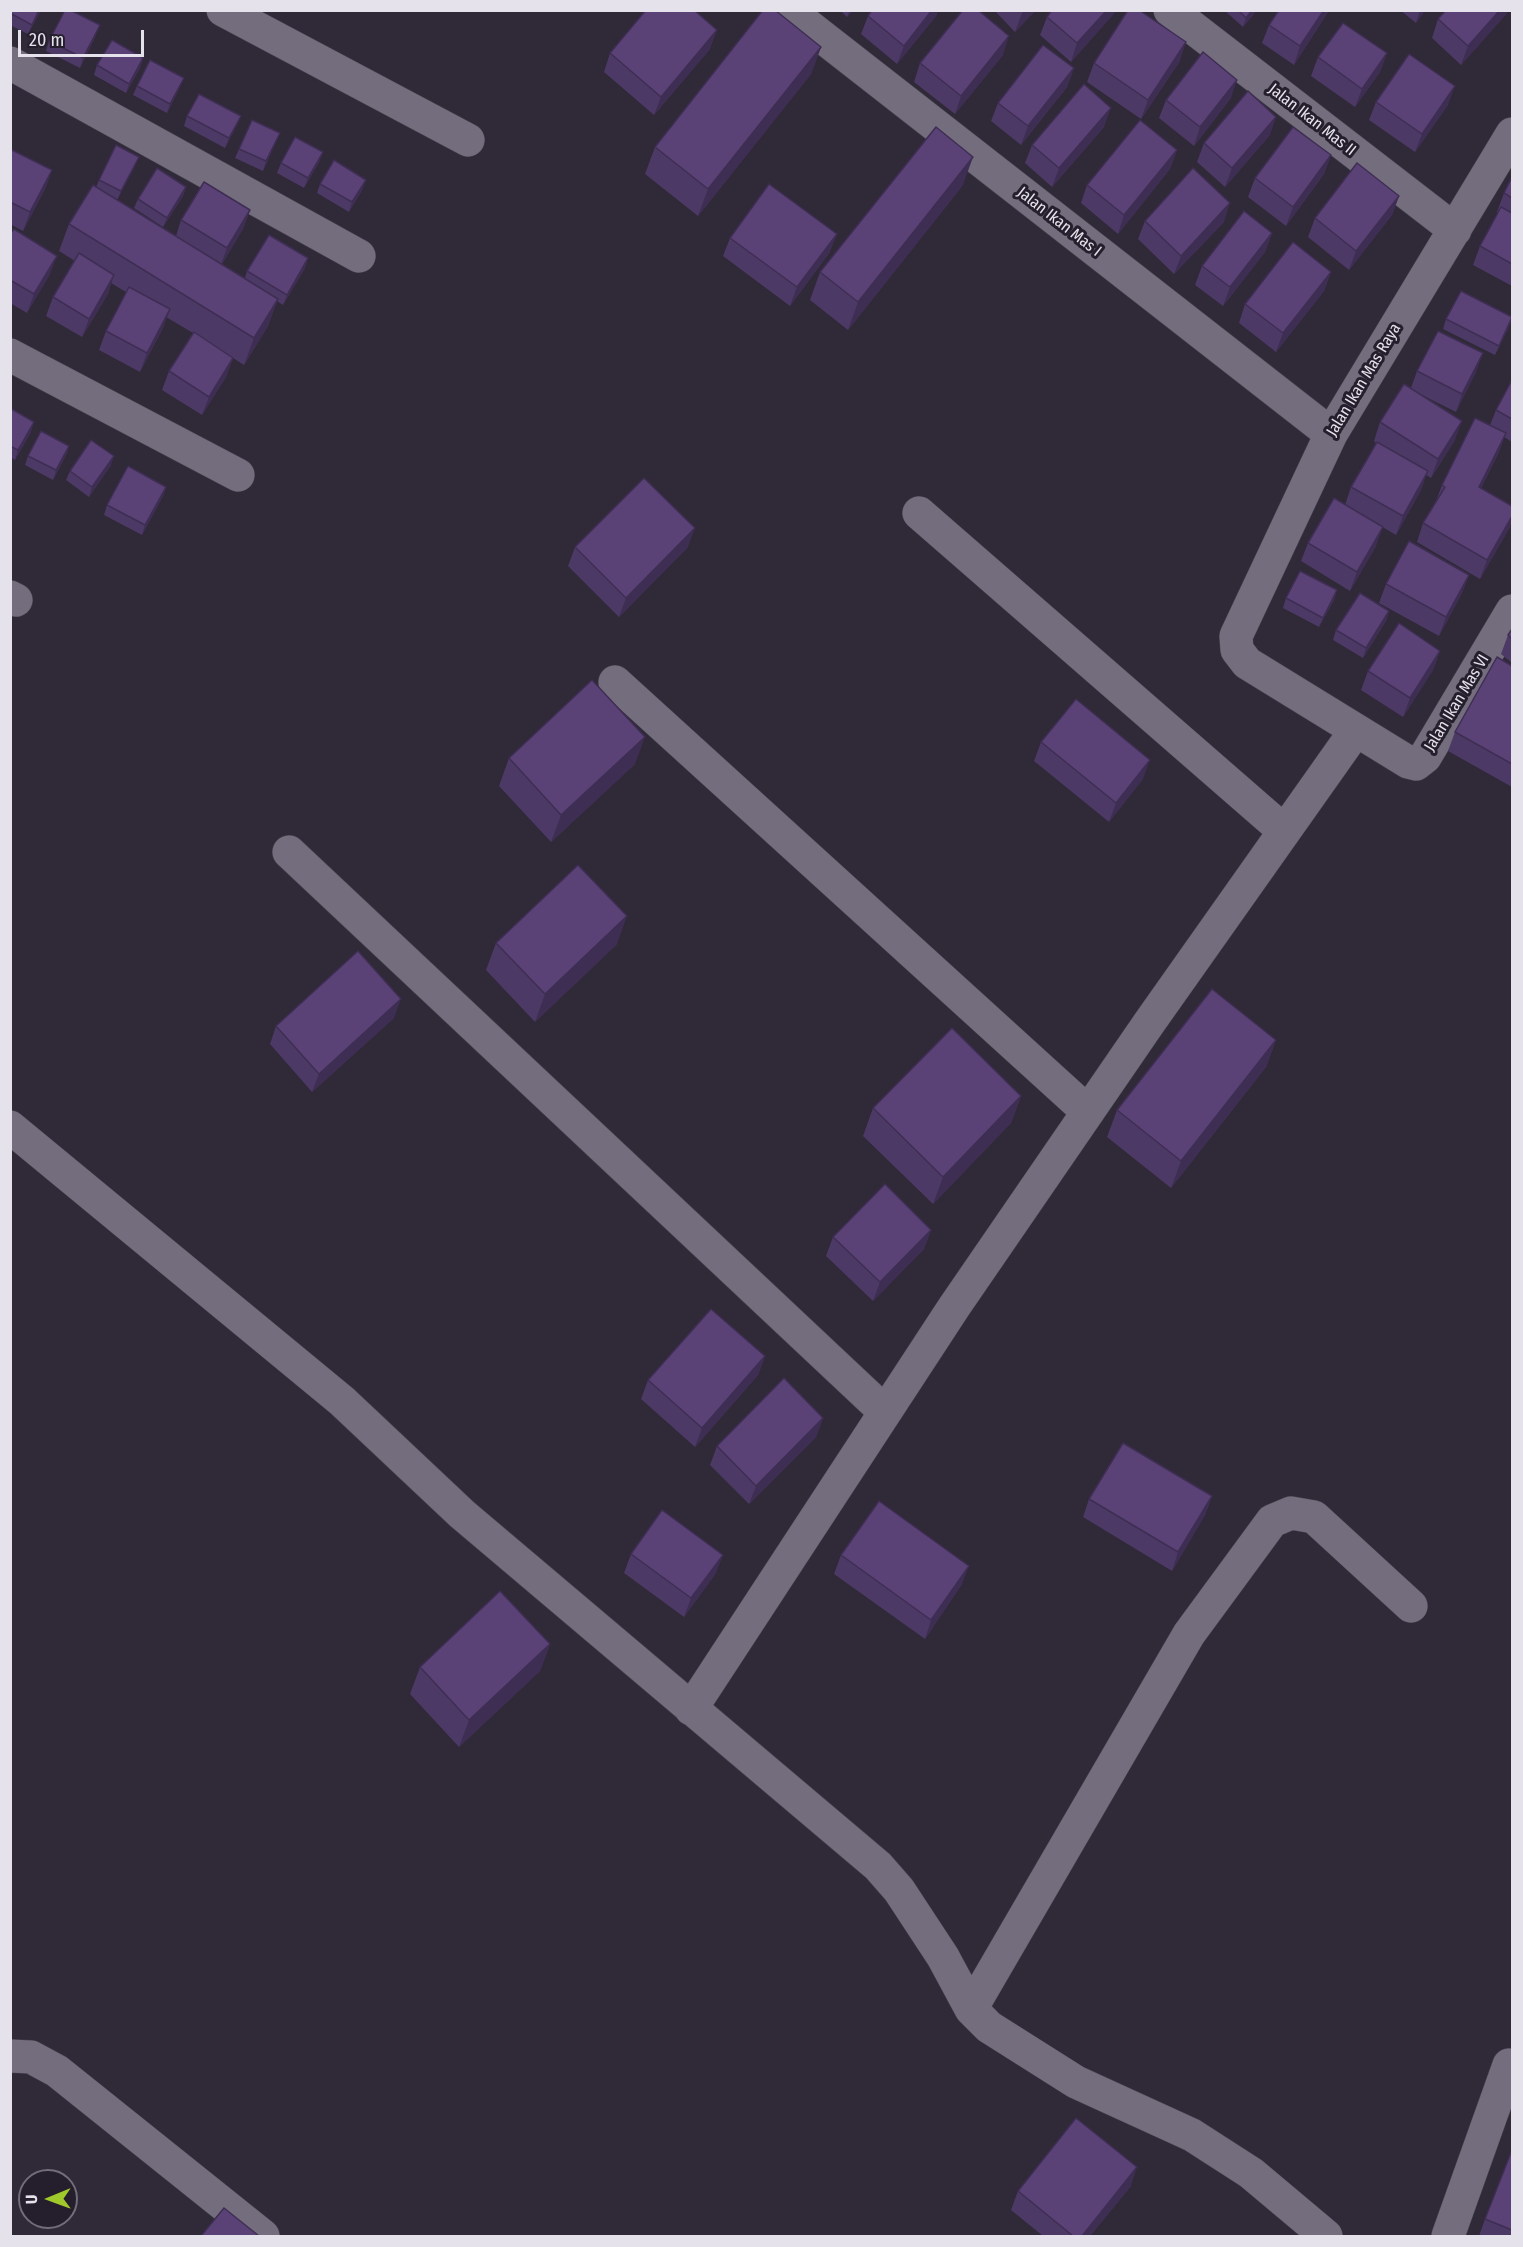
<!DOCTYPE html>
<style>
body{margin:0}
#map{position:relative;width:1523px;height:2247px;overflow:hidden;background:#2f2938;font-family:"Fira Sans Condensed",sans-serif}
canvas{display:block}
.frame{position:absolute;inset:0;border:12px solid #e5e2eb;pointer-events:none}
.north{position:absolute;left:18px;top:2169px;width:60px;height:60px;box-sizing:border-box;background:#251f2d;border:2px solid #726d79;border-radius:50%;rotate:269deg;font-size:16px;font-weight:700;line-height:24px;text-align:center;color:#e5e2eb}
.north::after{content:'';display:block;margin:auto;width:21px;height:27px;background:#a0c92b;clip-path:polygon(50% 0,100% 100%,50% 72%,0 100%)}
.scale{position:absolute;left:18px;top:30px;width:126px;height:27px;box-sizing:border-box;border:3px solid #e5e2eb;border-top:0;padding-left:8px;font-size:18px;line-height:21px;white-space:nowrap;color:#e5e2eb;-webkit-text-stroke:4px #251f2d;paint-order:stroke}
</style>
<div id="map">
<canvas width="1523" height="2247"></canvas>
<div class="frame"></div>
<div class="north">U</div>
<div class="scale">20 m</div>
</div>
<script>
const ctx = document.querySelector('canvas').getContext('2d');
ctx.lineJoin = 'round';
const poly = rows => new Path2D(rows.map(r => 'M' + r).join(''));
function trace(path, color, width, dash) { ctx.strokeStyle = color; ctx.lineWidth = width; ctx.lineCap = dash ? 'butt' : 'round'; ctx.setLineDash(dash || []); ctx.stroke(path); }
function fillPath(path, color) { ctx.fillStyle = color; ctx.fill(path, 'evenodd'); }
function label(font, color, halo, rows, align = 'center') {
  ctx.font = font + ' "Fira Sans Condensed",sans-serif'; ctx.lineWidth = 6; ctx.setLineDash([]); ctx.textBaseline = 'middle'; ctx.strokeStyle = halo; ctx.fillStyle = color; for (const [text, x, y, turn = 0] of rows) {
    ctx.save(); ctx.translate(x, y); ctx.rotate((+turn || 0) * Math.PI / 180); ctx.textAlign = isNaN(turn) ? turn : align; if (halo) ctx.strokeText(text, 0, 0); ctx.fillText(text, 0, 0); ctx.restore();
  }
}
const minor = poly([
 [223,10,468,140],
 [788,10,1331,434],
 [1170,10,1455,230],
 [10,63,359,256],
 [1512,134,1331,434,1236,636,1237,650,1247,663,1408,762,1416,764,1425,757,1512,611],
 [10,355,238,475],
 [919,513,1283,830],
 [10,597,16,600],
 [615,682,1088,1112],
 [289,852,884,1411],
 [10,1127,342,1401,462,1514,878,1866,899,1890,943,1957,971,2009,989,2027,1076,2082,1192,2135,1251,2173,1326,2236],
 [691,1709,954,1307,1149,1023,1356,730],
 [971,2009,1189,1634,1272,1521,1291,1513,1314,1517,1411,1606],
 [10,2056,31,2057,57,2071,263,2236],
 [1448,2236,1509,2065]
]);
const wall = poly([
 [10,10,41,10,28,34,10,25],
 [840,10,853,10,847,17],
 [872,10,938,10,936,16,897,64,861,34,868,16],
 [994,10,1036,10,1015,32],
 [1117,10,1071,62,1040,35,1047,17],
 [1224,10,1257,10,1243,27],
 [1400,10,1425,10,1416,23],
 [1328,12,1294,65,1262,43,1269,25],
 [1507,13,1461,65,1432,38,1438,19],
 [96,35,80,68,46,51,49,41],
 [821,47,811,74,698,216,645,174,655,147],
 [710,49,654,115,604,72,610,53],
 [1387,53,1380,72,1355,107,1311,76,1318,57],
 [1003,55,955,114,914,82,920,63],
 [143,58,140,68,126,93,94,75,97,65],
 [1180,61,1141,119,1087,82,1094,63],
 [1074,68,1067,87,1021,145,991,121,998,103],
 [137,86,180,87,167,113,133,95],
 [1231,98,1194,146,1159,118,1166,100],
 [1376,102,1448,105,1415,152,1369,120],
 [187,116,241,116,237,125,225,148,184,126],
 [1104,127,1052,187,1025,163,1032,145],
 [280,133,263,171,235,158,239,149],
 [1270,135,1225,187,1197,162,1204,143],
 [10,149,52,170,45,189,23,231,10,224],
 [1177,150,1170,169,1118,234,1081,203,1087,185],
 [323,152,319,162,304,188,277,173,281,163],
 [1331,155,1324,174,1286,226,1248,197,1255,178],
 [135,166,117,200,176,236,181,220,250,210,243,229,222,264,245,278,247,271,308,258,305,268,283,305,277,301,268,326,244,365,233,358,226,377,202,415,162,390,169,371,193,333,166,317,163,328,140,372,99,350,106,331,126,292,111,283,108,294,82,337,46,316,53,297,75,261,59,251,69,224,96,187,99,180],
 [1512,177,1512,286,1473,265,1480,246,1498,212,1497,212,1504,193],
 [366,180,362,190,349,212,317,193,320,184],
 [963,185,848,330,810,300,820,272],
 [186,187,183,196,163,227,134,208,138,199],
 [1399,196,1392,215,1349,270,1308,237,1315,218],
 [1145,221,1224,222,1174,274,1138,239],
 [1272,233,1265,252,1223,306,1195,285,1202,266],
 [10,234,50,274,27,313,10,303],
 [730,238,830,252,790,306,723,256],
 [1331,272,1324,291,1276,352,1239,323,1245,304],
 [1446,319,1509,327,1495,355,1443,329],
 [1417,371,1476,372,1456,412,1420,394,1455,440,1431,478,1426,475,1421,490,1396,535,1379,525,1376,546,1350,591,1301,561,1308,543,1345,505,1351,487,1376,443,1374,441,1380,422,1411,388],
 [1512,380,1512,442,1504,437,1499,452,1481,488,1510,527,1480,579,1417,542,1423,523,1435,504,1442,485,1490,425,1496,410],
 [10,408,31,432,15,460,10,457],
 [69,446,66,455,53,480,25,465,28,456],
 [111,465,89,497,66,480,70,471],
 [166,487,163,496,142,535,104,515,107,505],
 [575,547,688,547,619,617,568,566],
 [1469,575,1462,593,1439,636,1379,603,1386,584],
 [1337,590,1334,600,1319,627,1283,608,1286,598],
 [1389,611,1386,621,1363,658,1333,640,1336,630],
 [1512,629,1512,663,1501,654,1508,635],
 [1440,651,1433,670,1403,717,1361,690,1368,671],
 [1512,666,1512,787,1448,751,1455,732],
 [1041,742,1143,779,1109,822,1034,761],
 [509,758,635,764,551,842,499,786],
 [496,943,617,944,535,1022,486,970],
 [394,1018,312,1092,270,1044,276,1026],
 [1276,1040,1266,1067,1171,1188,1107,1137,1117,1110],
 [1021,1096,1011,1123,933,1204,863,1136,873,1108],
 [931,1230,924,1249,873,1301,826,1256,833,1237],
 [765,1356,758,1375,695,1447,641,1399,648,1380],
 [823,1418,816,1437,749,1504,710,1465,717,1446],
 [1212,1496,1205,1515,1172,1571,1083,1517,1089,1499],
 [631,1554,716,1573,684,1617,624,1573],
 [841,1555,962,1584,925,1639,834,1574],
 [550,1644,540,1671,459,1747,410,1694,420,1667],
 [1512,2150,1512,2236,1479,2236,1485,2219],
 [1131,2186,1090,2236,1043,2236,1011,2210,1018,2191]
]);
const shadedWall = poly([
 [39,10,41,10,28,34,32,25],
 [850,10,853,10,847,17],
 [932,10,938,10,936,16,897,64,904,46],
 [1025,10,1036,10,1015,32,1022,13],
 [1107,10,1117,10,1071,62,1077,43],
 [1252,10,1257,10,1243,27,1246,18],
 [1324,10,1329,10,1294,65,1300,46],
 [1420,10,1425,10,1416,23],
 [1500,10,1508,10,1507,13,1461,65,1468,46],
 [100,25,96,35,80,68,83,58],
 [717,30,710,49,654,115,661,97],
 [1009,36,1003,55,955,114,961,96],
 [1186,42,1180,61,1141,119,1148,100],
 [821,47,811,74,698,216,708,189],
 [1387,53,1380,72,1355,107,1362,89],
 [143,58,140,68,126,93,129,84],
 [1074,68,1067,87,1021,145,1028,126],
 [184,78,180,87,167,113,170,104],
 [1237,80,1231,98,1194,146,1200,127],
 [1455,86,1448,105,1415,152,1422,134],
 [1111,108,1104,127,1052,187,1059,168],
 [241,116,237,125,225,148,229,138],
 [1276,117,1270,135,1225,187,1232,168],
 [280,133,276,142,263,171,266,161],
 [1177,150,1170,169,1118,234,1124,215],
 [323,152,319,162,304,188,308,178],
 [1331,155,1324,174,1286,226,1293,207],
 [139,157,135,166,117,201,121,191],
 [973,157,963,185,848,330,858,302],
 [52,170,45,189,23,231,30,212],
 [366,180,362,190,349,212,352,202],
 [186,187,183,196,163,227,167,218],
 [1399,196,1392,215,1349,270,1356,251],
 [1230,203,1224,222,1174,274,1181,256],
 [250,210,243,229,220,267,227,248],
 [1272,233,1265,252,1223,306,1230,287],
 [837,234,830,252,790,306,797,287],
 [57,256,50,274,27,313,34,294],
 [308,258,305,268,283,305,287,295],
 [1331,272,1324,291,1276,352,1283,333],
 [114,275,108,294,82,337,89,319],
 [278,299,268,326,244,365,254,338],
 [170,309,163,328,140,372,147,353],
 [1512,318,1509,327,1495,355,1499,346],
 [1483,353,1476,372,1456,412,1462,394],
 [233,358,226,377,202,415,209,397],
 [1462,421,1455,440,1431,478,1438,459],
 [34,422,31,432,15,460,18,450],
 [1506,433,1499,452,1473,505,1479,487],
 [69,446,66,455,53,480,56,470],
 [114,456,111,465,89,497,92,487],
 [1428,471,1421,490,1396,535,1403,516],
 [166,487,163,496,142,535,145,525],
 [1512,516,1512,520,1510,527,1480,579,1487,560],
 [1383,527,1376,546,1350,591,1357,572],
 [695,528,688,547,619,617,626,598],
 [1469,575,1462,593,1439,636,1446,617],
 [1337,590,1334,600,1319,627,1323,618],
 [1389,611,1386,621,1363,658,1366,648],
 [1440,651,1433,670,1403,717,1410,698],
 [645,737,635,764,551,842,561,815],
 [1150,760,1143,779,1109,822,1116,803],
 [627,916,617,944,535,1022,545,994],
 [401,999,394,1018,312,1092,319,1074],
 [1276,1040,1266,1067,1171,1188,1181,1161],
 [1021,1096,1011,1123,933,1204,943,1177],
 [931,1230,924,1249,873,1301,880,1282],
 [765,1356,758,1375,695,1447,702,1428],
 [823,1418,816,1437,749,1504,756,1486],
 [1212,1496,1205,1515,1172,1571,1178,1552],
 [723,1555,716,1573,684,1617,691,1598],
 [969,1566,962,1584,925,1639,931,1620],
 [550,1644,540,1671,459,1747,469,1720],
 [1137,2167,1131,2186,1090,2236,1082,2236]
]);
const building = poly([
 [10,10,39,10,32,25,10,13,10,10],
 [65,10,70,10,100,25,83,58,49,41,65,10],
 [646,10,694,10,717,30,661,97,610,53,646,10],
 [763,10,775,10,821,47,708,189,655,147,763,10],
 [872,10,932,10,904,46,868,16,872,10],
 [963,10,978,10,1009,36,961,96,920,63,963,10],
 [1052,10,1107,10,1077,43,1047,17,1052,10],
 [1128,10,1139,10,1186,42,1148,100,1094,63,1128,10],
 [1238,10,1252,10,1246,18,1238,10],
 [1279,10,1324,10,1300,46,1269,25,1279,10],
 [1446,10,1500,10,1468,46,1438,19,1446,10],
 [1343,23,1387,53,1362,89,1318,57,1343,23],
 [112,40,143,58,129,84,97,65,112,40],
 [1043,45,1074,68,1028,126,998,103,1043,45],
 [1203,52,1237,80,1200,127,1166,100,1203,52],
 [1409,54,1455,86,1422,134,1376,102,1409,54],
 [150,60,184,78,170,104,137,86,150,60],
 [1084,84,1111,108,1059,168,1032,145,1084,84],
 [1248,91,1276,117,1232,168,1204,143,1248,91],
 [199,94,241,116,229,138,187,116,199,94],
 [252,120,280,133,266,161,239,149,252,120],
 [1140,120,1177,150,1124,215,1087,185,1140,120],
 [936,127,973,157,858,302,820,272,936,127],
 [1293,127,1331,155,1293,207,1255,178,1293,127],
 [295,137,323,152,308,178,281,163,295,137],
 [116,145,139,157,121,191,99,180,116,145],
 [10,149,52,170,30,212,10,202,10,149],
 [334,160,366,180,352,202,320,184,334,160],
 [1357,163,1399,196,1356,251,1315,218,1357,163],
 [157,168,186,187,167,218,138,199,157,168],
 [1193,168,1230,203,1181,256,1145,221,1193,168],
 [1512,177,1512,198,1504,193,1512,177],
 [204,182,250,210,227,248,181,220,204,182],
 [769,184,837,234,797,287,730,238,769,184],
 [93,185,278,299,254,338,69,224,93,185],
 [1501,207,1512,213,1512,264,1480,246,1501,207],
 [1244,211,1272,233,1230,287,1202,266,1244,211],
 [14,229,57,256,34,294,10,280,10,234,14,229],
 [269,235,308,258,287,295,247,271,269,235],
 [1293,242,1331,272,1283,333,1245,304,1293,242],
 [79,253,114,275,89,319,53,297,79,253],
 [129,287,170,309,147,353,106,331,129,287],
 [1461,291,1512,317,1499,346,1446,319,1461,291],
 [1438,331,1483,353,1462,394,1417,371,1438,331],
 [194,332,233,358,209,397,169,371,194,332],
 [1512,380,1512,419,1496,410,1512,380],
 [1404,384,1462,421,1438,459,1380,422,1404,384],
 [10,408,34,422,18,450,10,446,10,408],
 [1475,418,1506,433,1479,487,1512,506,1512,516,1487,560,1423,523,1445,487,1442,485,1475,418],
 [41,431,69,446,56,470,28,456,41,431],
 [91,440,114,456,92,487,70,471,91,440],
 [1377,442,1428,471,1403,516,1351,487,1377,442],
 [128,466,166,487,145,525,107,505,128,466],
 [644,478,695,528,626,598,575,547,644,478],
 [1334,498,1383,527,1357,572,1308,543,1334,498],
 [1409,541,1469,575,1446,617,1386,584,1409,541],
 [1300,571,1337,590,1323,618,1286,598,1300,571],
 [1360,593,1389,611,1366,648,1336,630,1360,593],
 [1399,623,1440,651,1410,698,1368,671,1399,623],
 [1512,629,1512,639,1508,635,1512,629],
 [1497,657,1512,666,1512,764,1455,732,1497,657],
 [592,680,645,737,561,815,509,758,592,680],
 [1076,699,1150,760,1116,803,1041,742,1076,699],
 [578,865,627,916,545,994,496,943,578,865],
 [358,951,401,999,319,1074,276,1026,358,951],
 [1212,989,1276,1040,1181,1161,1117,1110,1212,989],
 [952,1028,1021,1096,943,1177,873,1108,952,1028],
 [885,1184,931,1230,880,1282,833,1237,885,1184],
 [711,1309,765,1356,702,1428,648,1380,711,1309],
 [784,1378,823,1418,756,1486,717,1446,784,1378],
 [1123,1443,1212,1496,1178,1552,1089,1499,1123,1443],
 [879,1501,969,1566,931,1620,841,1555,879,1501],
 [662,1510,723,1555,691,1598,631,1554,662,1510],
 [500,1591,550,1644,469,1720,420,1667,500,1591],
 [1076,2118,1137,2167,1082,2236,1073,2236,1018,2191,1076,2118],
 [1512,2150,1512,2230,1485,2219,1512,2150],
 [224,2208,259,2236,201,2236,224,2208]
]);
const streetNames = [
 ["Jalan Ikan Mas II",1312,120,38],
 ["Jalan Ikan Mas I",1059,222,38],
 ["Jalan Ikan Mas Raya",1364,380,-59],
 ["Jalan Ikan Mas VI",1457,703,-59]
];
trace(minor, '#484450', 34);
trace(minor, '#736d7d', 33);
fillPath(wall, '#4d3966');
fillPath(shadedWall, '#3f2e53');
fillPath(building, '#5a4277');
trace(building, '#3f2e53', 1.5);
label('16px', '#e5e2eb', '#251f2d', streetNames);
</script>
